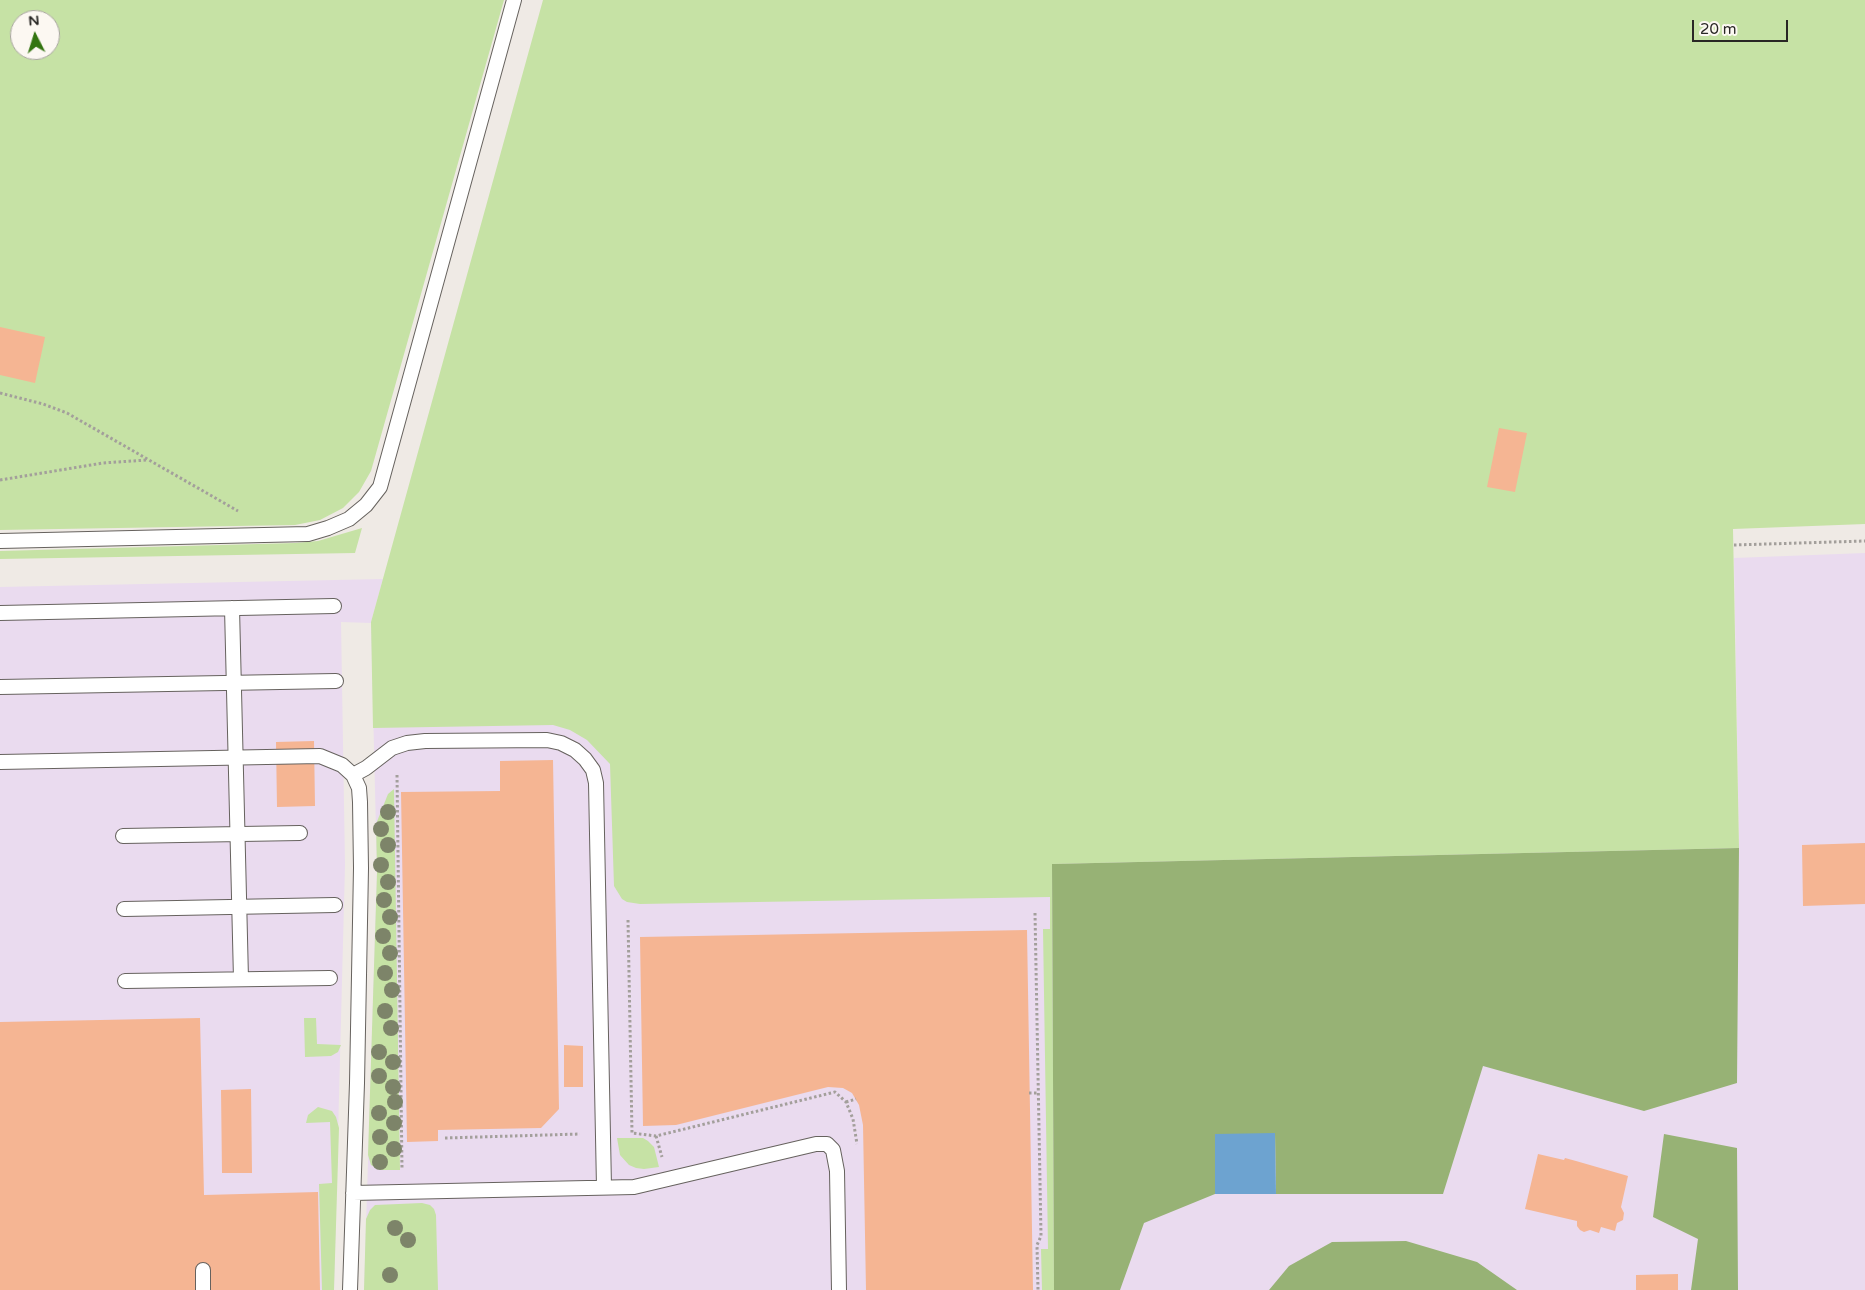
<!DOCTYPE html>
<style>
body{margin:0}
#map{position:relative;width:1865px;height:1290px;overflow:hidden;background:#efeae5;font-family:"Varela Round",sans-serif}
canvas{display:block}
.north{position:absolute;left:10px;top:10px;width:50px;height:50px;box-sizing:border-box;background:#fcf8f2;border:1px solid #a8a4a0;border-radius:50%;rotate:355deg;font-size:14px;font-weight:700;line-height:20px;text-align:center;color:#292725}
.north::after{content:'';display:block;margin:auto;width:18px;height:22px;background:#337410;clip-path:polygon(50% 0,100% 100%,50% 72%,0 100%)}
.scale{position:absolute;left:1692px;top:20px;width:96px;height:22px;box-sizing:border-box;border:2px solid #292725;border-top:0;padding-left:6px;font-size:15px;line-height:18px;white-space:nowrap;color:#292725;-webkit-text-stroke:4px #fcf8f2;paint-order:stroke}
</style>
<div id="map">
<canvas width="1865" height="1290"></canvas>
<div class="north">N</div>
<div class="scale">20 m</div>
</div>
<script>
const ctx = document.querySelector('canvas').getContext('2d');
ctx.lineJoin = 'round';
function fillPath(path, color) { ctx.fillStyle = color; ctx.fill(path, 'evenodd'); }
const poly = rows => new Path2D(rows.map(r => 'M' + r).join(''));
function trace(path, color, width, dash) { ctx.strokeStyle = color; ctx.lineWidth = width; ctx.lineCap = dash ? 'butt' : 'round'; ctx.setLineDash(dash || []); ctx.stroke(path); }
const commercial = poly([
 [1865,553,1865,1290,364,1290,377,872,371,623,341,622,345,865,334,1290,0,1290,0,587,383,579,371,622,613,614,623,875,1739,848,1734,558]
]);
const green = poly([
 [0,0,504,0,371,471,359,492,343,508,320,520,295,525,0,530],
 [20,20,50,20,50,50,20,50],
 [543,0,1865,0,1865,524,1733,529,1739,848,1052,864,1054,1290,1042,1290,1041,1249,1048,1249,1043,929,1050,929,1050,897,640,904,627,902,622,899,614,886,610,764,587,740,570,730,553,725,373,728,371,622],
 [362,528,355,553,0,559,0,551,295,543,318,541],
 [394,789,400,1170,381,1170,371,1165,368,1155,377,872,376,824,388,794],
 [304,1018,316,1018,317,1044,341,1045,338,1052,331,1056,305,1057],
 [318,1107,332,1111,336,1117,339,1128,334,1290,322,1290,319,1184,332,1183,330,1122,306,1123,308,1115],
 [617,1138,643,1138,648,1141,654,1147,659,1167,644,1169,636,1168,629,1165,620,1155],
 [422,1203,430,1205,434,1209,436,1215,438,1290,364,1290,366,1219,370,1210,375,1205]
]);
const forest = poly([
 [1739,848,1737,1083,1644,1111,1483,1066,1443,1194,1276,1194,1275,1134,1215,1134,1215,1194,1144,1223,1120,1290,1054,1290,1052,864],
 [1664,1134,1737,1148,1738,1290,1691,1290,1698,1239,1653,1217],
 [1406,1241,1477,1262,1517,1290,1269,1290,1289,1266,1332,1242]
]);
const water = poly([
 [1275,1133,1276,1194,1215,1194,1215,1134]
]);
const building = poly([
 [0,327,45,337,35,383,0,375],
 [1499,428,1527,433,1515,492,1487,487],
 [314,741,315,806,277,807,276,742],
 [553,760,559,1109,541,1128,438,1130,438,1141,407,1142,401,792,500,791,500,761],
 [1865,843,1865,904,1803,906,1802,845],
 [1027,930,1033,1290,866,1290,863,1125,859,1105,852,1093,843,1088,828,1087,676,1125,643,1126,640,937],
 [200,1018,204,1195,318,1192,320,1290,0,1290,0,1022],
 [564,1045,583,1046,583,1087,564,1087],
 [251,1089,252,1173,222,1173,221,1090],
 [1538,1154,1564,1160,1565,1158,1576,1161,1628,1176,1621,1207,1624,1213,1623,1220,1617,1223,1615,1231,1601,1227,1599,1233,1590,1230,1584,1232,1580,1230,1577,1226,1577,1221,1525,1209],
 [1678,1274,1678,1290,1636,1290,1636,1275]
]);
const path = poly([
 [0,393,43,404,67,413,238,511],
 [0,480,103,463,147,460],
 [1734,545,1865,541],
 [397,775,402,1169],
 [1035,913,1041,1236,1037,1245,1038,1290],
 [628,920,632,1133,656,1136,835,1092,846,1102,853,1119,857,1144],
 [1029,1093,1038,1093],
 [846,1102,856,1099],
 [656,1136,662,1157],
 [445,1138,580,1134]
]);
const service = poly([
 [0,541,308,534,328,528,349,519,366,505,380,487,514,0],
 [232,608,241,979],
 [0,613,334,606],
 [0,687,336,681],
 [0,762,320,756,342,765,353,775,359,788,360,802,361,868,357,1083,350,1290],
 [353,775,366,768,392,748,407,743,425,741,547,740,561,743,575,750,585,759,593,770,596,783,604,1187],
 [123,836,300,833],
 [124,909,335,905],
 [125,981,330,978],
 [353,1193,634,1187,816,1144,827,1144,833,1150,837,1171,839,1290],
 [203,1270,203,1290]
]);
const trees = [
 [388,812],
 [381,829],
 [388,845],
 [381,865],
 [388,882],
 [384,900],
 [390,917],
 [383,936],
 [390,953],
 [385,973],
 [392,990],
 [385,1011],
 [391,1028],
 [379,1052],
 [393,1062],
 [379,1076],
 [393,1087],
 [395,1102],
 [379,1113],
 [394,1123],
 [380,1137],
 [394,1149],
 [380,1162],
 [395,1228],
 [408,1240],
 [390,1275]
];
fillPath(commercial, '#eadbef');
fillPath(green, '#c6e2a5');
fillPath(forest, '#97b275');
fillPath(water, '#6da3d0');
fillPath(building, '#f5b593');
trace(service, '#66625e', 16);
trace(path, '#a39f9b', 3, [2.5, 2.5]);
trace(service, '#fff', 14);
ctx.fillStyle = '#7d8469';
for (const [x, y] of trees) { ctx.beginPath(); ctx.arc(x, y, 8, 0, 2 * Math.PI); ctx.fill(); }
</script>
